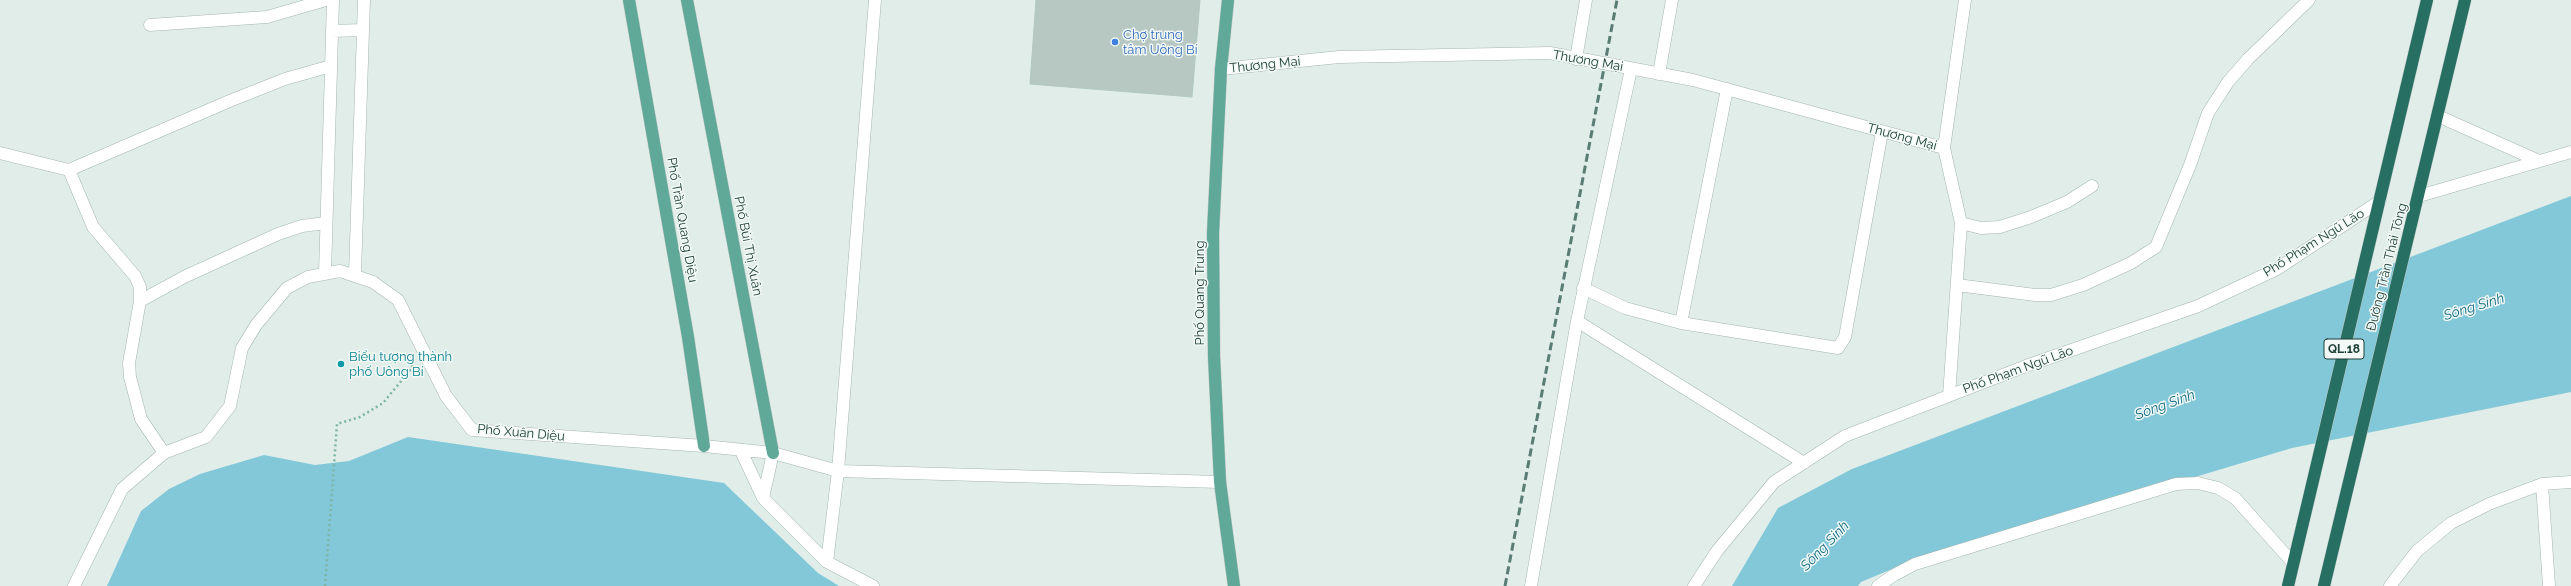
<!DOCTYPE html>
<meta charset="utf-8">
<style>
body{margin:0}
canvas{display:block;background:#e1ede8}
</style>
<canvas width="2571" height="586"></canvas>
<script>
const ctx = document.querySelector('canvas').getContext('2d');
ctx.lineJoin = 'round';
function fillPath(path, color) { ctx.fillStyle = color; ctx.fill(path, 'evenodd'); }
const poly = rows => new Path2D(rows.map(r => 'M' + r).join(''));
function trace(path, color, width, dash) { ctx.strokeStyle = color; ctx.lineWidth = width; ctx.lineCap = dash ? 'butt' : 'round'; ctx.setLineDash(dash || []); ctx.stroke(path); }
function label(font, color, halo, rows, align = 'center') {
  ctx.font = font + ' Raleway,sans-serif'; ctx.lineWidth = 3; ctx.setLineDash([]); ctx.textBaseline = 'middle'; ctx.strokeStyle = halo; ctx.fillStyle = color; for (const [text, x, y, turn = 0] of rows) {
    ctx.save(); ctx.translate(x, y); ctx.rotate((+turn || 0) * Math.PI / 180); ctx.textAlign = isNaN(turn) ? turn : align; if (halo) ctx.strokeText(text, 0, 0); ctx.fillText(text, 0, 0); ctx.restore();
  }
}
const water = poly([
 [2571,196,2571,392,2292,448,1904,564,1861,582,1858,586,1732,586,1778,508,1852,469],
 [408,437,724,483,818,573,839,586,107,586,141,511,169,489,200,474,264,455,315,465,349,461]
]);
const building = poly([
 [1036,0,1200,0,1192,97,1030,84,1036,0]
]);
const path = poly([
 [325,586,337,424,360,417,383,403,412,368,412,365]
]);
const minor = poly([
 [875,0,838,471,1220,482],
 [150,25,267,17,326,0],
 [332,31,363,30],
 [1576,59,1586,0],
 [1221,69,1339,57,1550,53,1693,80,1944,148],
 [1659,74,1672,0],
 [2438,116,2539,161],
 [0,153,69,170,232,100,285,79,331,66],
 [69,170,93,227,135,276,140,287,140,301,129,363,130,377,141,419,164,453],
 [2419,196,2571,152],
 [1961,223,1981,228,2000,227,2031,217,2067,202,2092,186],
 [325,274,333,0],
 [355,274,364,0],
 [1957,285,2035,295,2051,295,2083,285,2131,263,2156,247,2190,165,2208,113,2228,82,2248,59,2309,0],
 [1583,288,1625,308,1681,323,1838,348,1845,337,1882,132],
 [140,301,184,277,278,234,302,226,326,223],
 [1577,321,1804,463],
 [1681,323,1727,89],
 [1949,396,1961,223,1944,148,1965,0],
 [741,451,763,498,827,562,873,586],
 [2542,484,2549,586],
 [763,498,773,453],
 [74,586,122,489,164,453,206,437,230,406,242,348,256,325,287,288,308,277,340,271,373,282,398,300,446,396,472,430,704,446,773,453,838,471,827,562],
 [1531,586,1577,321,1631,69],
 [1694,586,1717,551,1774,482,1845,436,2026,366,2198,306,2277,269,2380,201],
 [1878,586,1894,575,1915,564,2176,484,2198,483,2218,488,2235,498,2293,563],
 [2390,586,2417,551,2451,523,2489,504,2542,484,2571,482]
]);
const major = poly([
 [629,0,688,337,704,446],
 [687,0,773,453],
 [1228,0,1221,69,1213,233,1214,356,1220,482,1234,586]
]);
const highway = poly([
 [2288,586,2427,0],
 [2324,586,2465,0]
]);
const rail = poly([
 [1505,586,1617,0]
]);
const markers = [
 [1115,42,4,"#3f7fe0"],
 [341,364,4,"#0f9aa8"]
];
const shields = [
 [2344,349,40]
];
const shieldNames = [
 ["QL.18",2344,349]
];
const shopNames = [
 ["Chợ trung",1123,35],
 ["tâm Uông Bí",1123,50]
];
const streetNames = [
 ["Thương Mại",1588,61,10],
 ["Thương Mại",1265,65,-6],
 ["Thương Mại",1902,137,15],
 ["Phố Trần Quang Diệu",682,220,80],
 ["Phố Phạm Ngũ Lão",2314,243,-32],
 ["Phố Bùi Thị Xuân",748,246,79],
 ["Đường Trần Thái Tông",2387,267,-76],
 ["Phố Quang Trung",1200,293,-90],
 ["Phố Phạm Ngũ Lão",2018,370,-20],
 ["Phố Xuân Diệu",521,433,5]
];
const cultureNames = [
 ["Biểu tượng thành",349,357],
 ["phố Uông Bí",349,372]
];
const waterNames = [
 ["Sông Sinh",2474,307,-17],
 ["Sông Sinh",2165,405,-20],
 ["Sông Sinh",1825,546,-46]
];
fillPath(water, '#82c8d9');
fillPath(building, '#b6c8c1');
trace(building, '#b2c8c0', 1);
trace(minor, '#a3b6b0', 13);
trace(major, '#c0cac7', 13);
trace(highway, '#c0cac7', 13);
trace(path, '#7db4a5', 2.5, [2, 3]);
trace(minor, '#fff', 12);
trace(major, '#60a898', 12);
trace(highway, '#276f63', 12);
trace(rail, '#597c74', 3, [8, 4]);
for (const [x, y, r, color] of markers) { const dot = new Path2D(); dot.arc(x, y, r, 0, 2 * Math.PI); ctx.fillStyle = color; ctx.fill(dot); trace(dot, '#f2f9f6', 1.5); }
for (const [x, y, w] of shields) { const box = new Path2D(); box.roundRect(x - w / 2, y - 10, w, 20, 3); ctx.fillStyle = '#f2f9f6'; ctx.fill(box); trace(box, '#1f4038', 1); }
label('bold 12px', '#1f4038', null, shieldNames);
label('13px', '#366cbe', '#f2f9f6', shopNames, 'left');
label('13px', '#1f4038', '#f2f9f6', streetNames);
label('13px', '#0d838f', '#f2f9f6', cultureNames, 'left');
label('italic 14px', '#126c83', '#f2f9f6', waterNames);
</script>
